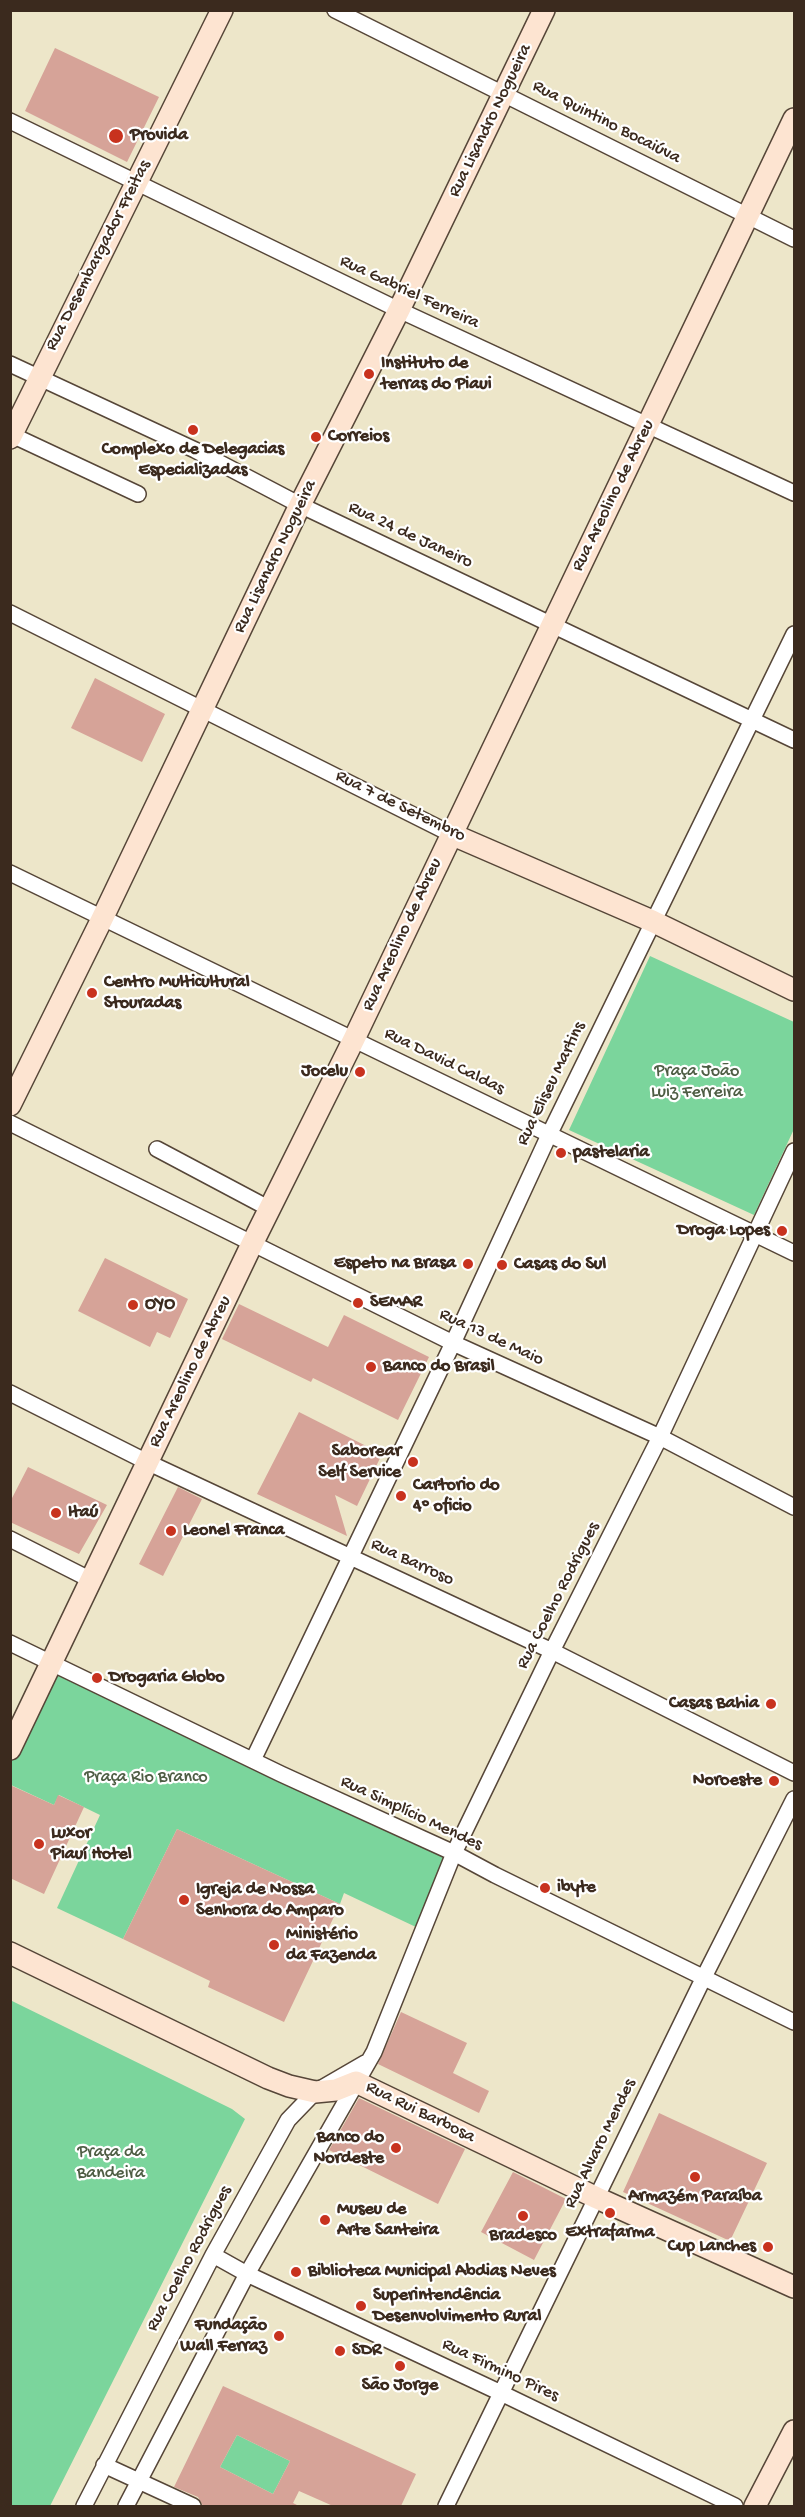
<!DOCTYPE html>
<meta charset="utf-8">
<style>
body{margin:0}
#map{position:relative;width:805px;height:2517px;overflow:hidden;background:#ede6c9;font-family:"Gochi Hand",sans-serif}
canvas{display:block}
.frame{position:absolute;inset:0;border:12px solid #3b2a1e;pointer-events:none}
</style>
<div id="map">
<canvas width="805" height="2517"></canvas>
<div class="frame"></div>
</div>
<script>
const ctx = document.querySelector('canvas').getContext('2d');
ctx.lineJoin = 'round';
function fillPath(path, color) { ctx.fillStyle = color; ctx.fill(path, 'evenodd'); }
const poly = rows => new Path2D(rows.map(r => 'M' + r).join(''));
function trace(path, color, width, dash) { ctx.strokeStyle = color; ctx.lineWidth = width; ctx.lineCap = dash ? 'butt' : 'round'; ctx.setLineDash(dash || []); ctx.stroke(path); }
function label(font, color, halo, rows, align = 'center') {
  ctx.font = font + ' "Gochi Hand",sans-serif'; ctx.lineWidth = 4.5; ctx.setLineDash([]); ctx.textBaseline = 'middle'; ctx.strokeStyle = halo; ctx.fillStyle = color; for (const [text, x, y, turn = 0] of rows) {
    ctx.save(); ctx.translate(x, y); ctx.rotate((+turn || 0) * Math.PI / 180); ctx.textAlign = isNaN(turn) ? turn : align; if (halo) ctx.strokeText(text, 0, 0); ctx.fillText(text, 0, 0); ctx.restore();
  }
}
const green = poly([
 [650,956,794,1022,794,1129,754,1215,569,1130],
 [54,1669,447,1854,418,1928,344,1893,340,1904,177,1829,123,1939,57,1908,100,1815,59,1795,54,1805,11,1785,11,1762],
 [10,2000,232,2109,245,2119,50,2506,11,2506],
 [237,2435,290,2461,273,2494,220,2467]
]);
const building = poly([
 [55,48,159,97,127,162,25,111],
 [95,678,165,714,142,762,71,728],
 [105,1258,188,1299,170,1338,157,1332,150,1347,78,1311],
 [239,1304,328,1347,344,1315,429,1357,398,1420,313,1378,311,1382,222,1339],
 [299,1412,382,1454,357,1506,335,1495,347,1536,257,1494],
 [28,1467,107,1505,79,1554,10,1522,10,1502],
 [178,1487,202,1499,163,1576,139,1564],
 [10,1785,54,1805,58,1795,84,1807,44,1894,10,1878],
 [177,1829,340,1904,284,2022,208,1987,210,1981,123,1939],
 [401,2012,467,2043,453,2073,489,2091,479,2113,378,2064],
 [359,2098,465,2149,438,2204,329,2150],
 [659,2113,767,2163,730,2241,623,2192],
 [513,2172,566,2199,534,2260,481,2232],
 [223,2386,416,2474,401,2506,333,2506,299,2491,293,2503,299,2506,203,2506,198,2497,174,2487],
 [237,2435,290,2461,273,2494,220,2467]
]);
const street = poly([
 [335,10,794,239],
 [10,121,399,310,794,493],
 [10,364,195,450,300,505,794,740],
 [12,435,138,494],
 [10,613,451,834],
 [10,873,794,1253],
 [10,1123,453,1343,660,1437,794,1507],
 [157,1149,270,1209],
 [10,1393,147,1462,552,1651,794,1773],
 [10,1539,91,1580],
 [10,1643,281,1774,454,1853,495,1875,794,2022],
 [253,1760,453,1343,549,1135,794,634],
 [213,2255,247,2274,501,2393,735,2506],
 [104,2465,193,2506],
 [84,2506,213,2255,288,2120,315,2092,365,2063],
 [126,2506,247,2274,374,2052,454,1853,552,1651,660,1437,794,1151],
 [446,2506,704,1977,794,1799]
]);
const secondary = poly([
 [10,438,222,10],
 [451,834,652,921,794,990],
 [10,1105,102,919,300,505,399,310,544,10],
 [10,1749,252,1244,354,1039,794,119],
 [10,1953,268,2078,289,2086,315,2092,336,2090,356,2082,597,2198,794,2287],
 [755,2506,794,2431]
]);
const markers = [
 [116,136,8,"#c8321e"],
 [369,374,6,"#c8321e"],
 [193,430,6,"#c8321e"],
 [316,437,6,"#c8321e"],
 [92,993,6,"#c8321e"],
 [360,1072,6,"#c8321e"],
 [561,1153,6,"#c8321e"],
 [782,1231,6,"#c8321e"],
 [468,1264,6,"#c8321e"],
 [502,1265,6,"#c8321e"],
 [358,1303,6,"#c8321e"],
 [133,1305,6,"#c8321e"],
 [371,1367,6,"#c8321e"],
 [413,1462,6,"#c8321e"],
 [401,1496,6,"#c8321e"],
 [56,1513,6,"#c8321e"],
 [171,1531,6,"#c8321e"],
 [97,1678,6,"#c8321e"],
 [771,1704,6,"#c8321e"],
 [774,1781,6,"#c8321e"],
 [39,1844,6,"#c8321e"],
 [545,1888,6,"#c8321e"],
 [184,1900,6,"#c8321e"],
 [274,1945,6,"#c8321e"],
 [396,2148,6,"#c8321e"],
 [695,2177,6,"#c8321e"],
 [610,2213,6,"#c8321e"],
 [523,2216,6,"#c8321e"],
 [325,2220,6,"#c8321e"],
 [768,2247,6,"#c8321e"],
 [296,2272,6,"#c8321e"],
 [361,2306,6,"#c8321e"],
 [279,2336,6,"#c8321e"],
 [340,2351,6,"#c8321e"],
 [400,2366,6,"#c8321e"]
];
const streetNames = [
 ["Rua Lisandro Nogueira",491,121,-64],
 ["Rua Quintino Bocaiúva",606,123,27],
 ["Rua Desembargador Freitas",99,256,-63],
 ["Rua Gabriel Ferreira",409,293,25],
 ["Rua Areolino de Abreu",614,496,-64],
 ["Rua 24 de Janeiro",410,536,25],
 ["Rua Lisandro Nogueira",276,557,-64],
 ["Rua 7 de Setembro",400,807,26],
 ["Rua Areolino de Abreu",403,935,-65],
 ["Rua David Caldas",444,1062,26],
 ["Rua Eliseu Martins",552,1084,-64],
 ["Rua 13 de Maio",491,1338,25],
 ["Rua Areolino de Abreu",191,1372,-64],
 ["Rua Barroso",412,1563,25],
 ["Rua Coelho Rodrigues",559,1596,-63],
 ["Rua Simplício Mendes",411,1814,25],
 ["Rua Rui Barbosa",420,2113,26],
 ["Rua Alvaro Mendes",601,2144,-64],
 ["Rua Coelho Rodrigues",190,2259,-62],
 ["Rua Firmino Pires",500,2371,25]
];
const poiNames = [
 ["Provida",130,136],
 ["Instituto de",381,364],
 ["terras do Piaui",381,385],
 ["Correios",328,437],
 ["Complexo de Delegacias",193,450,"center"],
 ["Especializadas",193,471,"center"],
 ["Centro Multicultural",104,983],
 ["Stouradas",104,1004],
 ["Jocelu",348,1072,"right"],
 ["pastelaria",573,1153],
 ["Droga Lopes",770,1231,"right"],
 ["Espeto na Brasa",456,1264,"right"],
 ["Casas do Sul",514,1265],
 ["SEMAR",370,1303],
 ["OYO",145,1305],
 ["Banco do Brasil",383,1367],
 ["Saborear",401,1452,"right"],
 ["Self Service",401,1473,"right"],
 ["Cartorio do",413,1486],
 ["4º oficio",413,1507],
 ["Itaú",68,1513],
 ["Leonel Franca",183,1531],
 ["Drogaria Globo",109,1678],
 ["Casas Bahia",759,1704,"right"],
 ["Noroeste",762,1781,"right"],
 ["Luxor",51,1834],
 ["Piauí Hotel",51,1855],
 ["ibyte",557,1888],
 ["Igreja de Nossa",196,1890],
 ["Senhora do Amparo",196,1911],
 ["Ministério",286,1935],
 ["da Fazenda",286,1956],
 ["Banco do",384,2138,"right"],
 ["Nordeste",384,2159,"right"],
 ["Armazém Paraíba",695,2197,"center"],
 ["Museu de",337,2210],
 ["Arte Santeira",337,2231],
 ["Extrafarma",610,2233,"center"],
 ["Bradesco",523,2236,"center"],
 ["Cup Lanches",756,2247,"right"],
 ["Biblioteca Municipal Abdias Neves",308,2272],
 ["Superintendência",373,2296],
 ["Desenvolvimento Rural",373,2317],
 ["Fundação",267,2326,"right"],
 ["Wall Ferraz",267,2347,"right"],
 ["SDR",352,2351],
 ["São Jorge",400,2386,"center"]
];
const parkNames = [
 ["Praça João",697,1072],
 ["Luiz Ferreira",697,1093],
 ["Praça Rio Branco",146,1778],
 ["Praça da",111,2153],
 ["Bandeira",111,2174]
];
fillPath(green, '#7bd59c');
fillPath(building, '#d6a398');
trace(street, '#564638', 18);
trace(secondary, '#564638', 24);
trace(street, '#fff', 15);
trace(secondary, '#fde4d1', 21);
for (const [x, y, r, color] of markers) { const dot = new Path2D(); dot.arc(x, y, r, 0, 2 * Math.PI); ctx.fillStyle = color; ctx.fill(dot); trace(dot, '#fff', 2); }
label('18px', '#3b2a1e', '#fff', streetNames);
label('bold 18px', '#3b2a1e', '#fff', poiNames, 'left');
label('18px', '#4e5d44', '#fff', parkNames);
</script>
